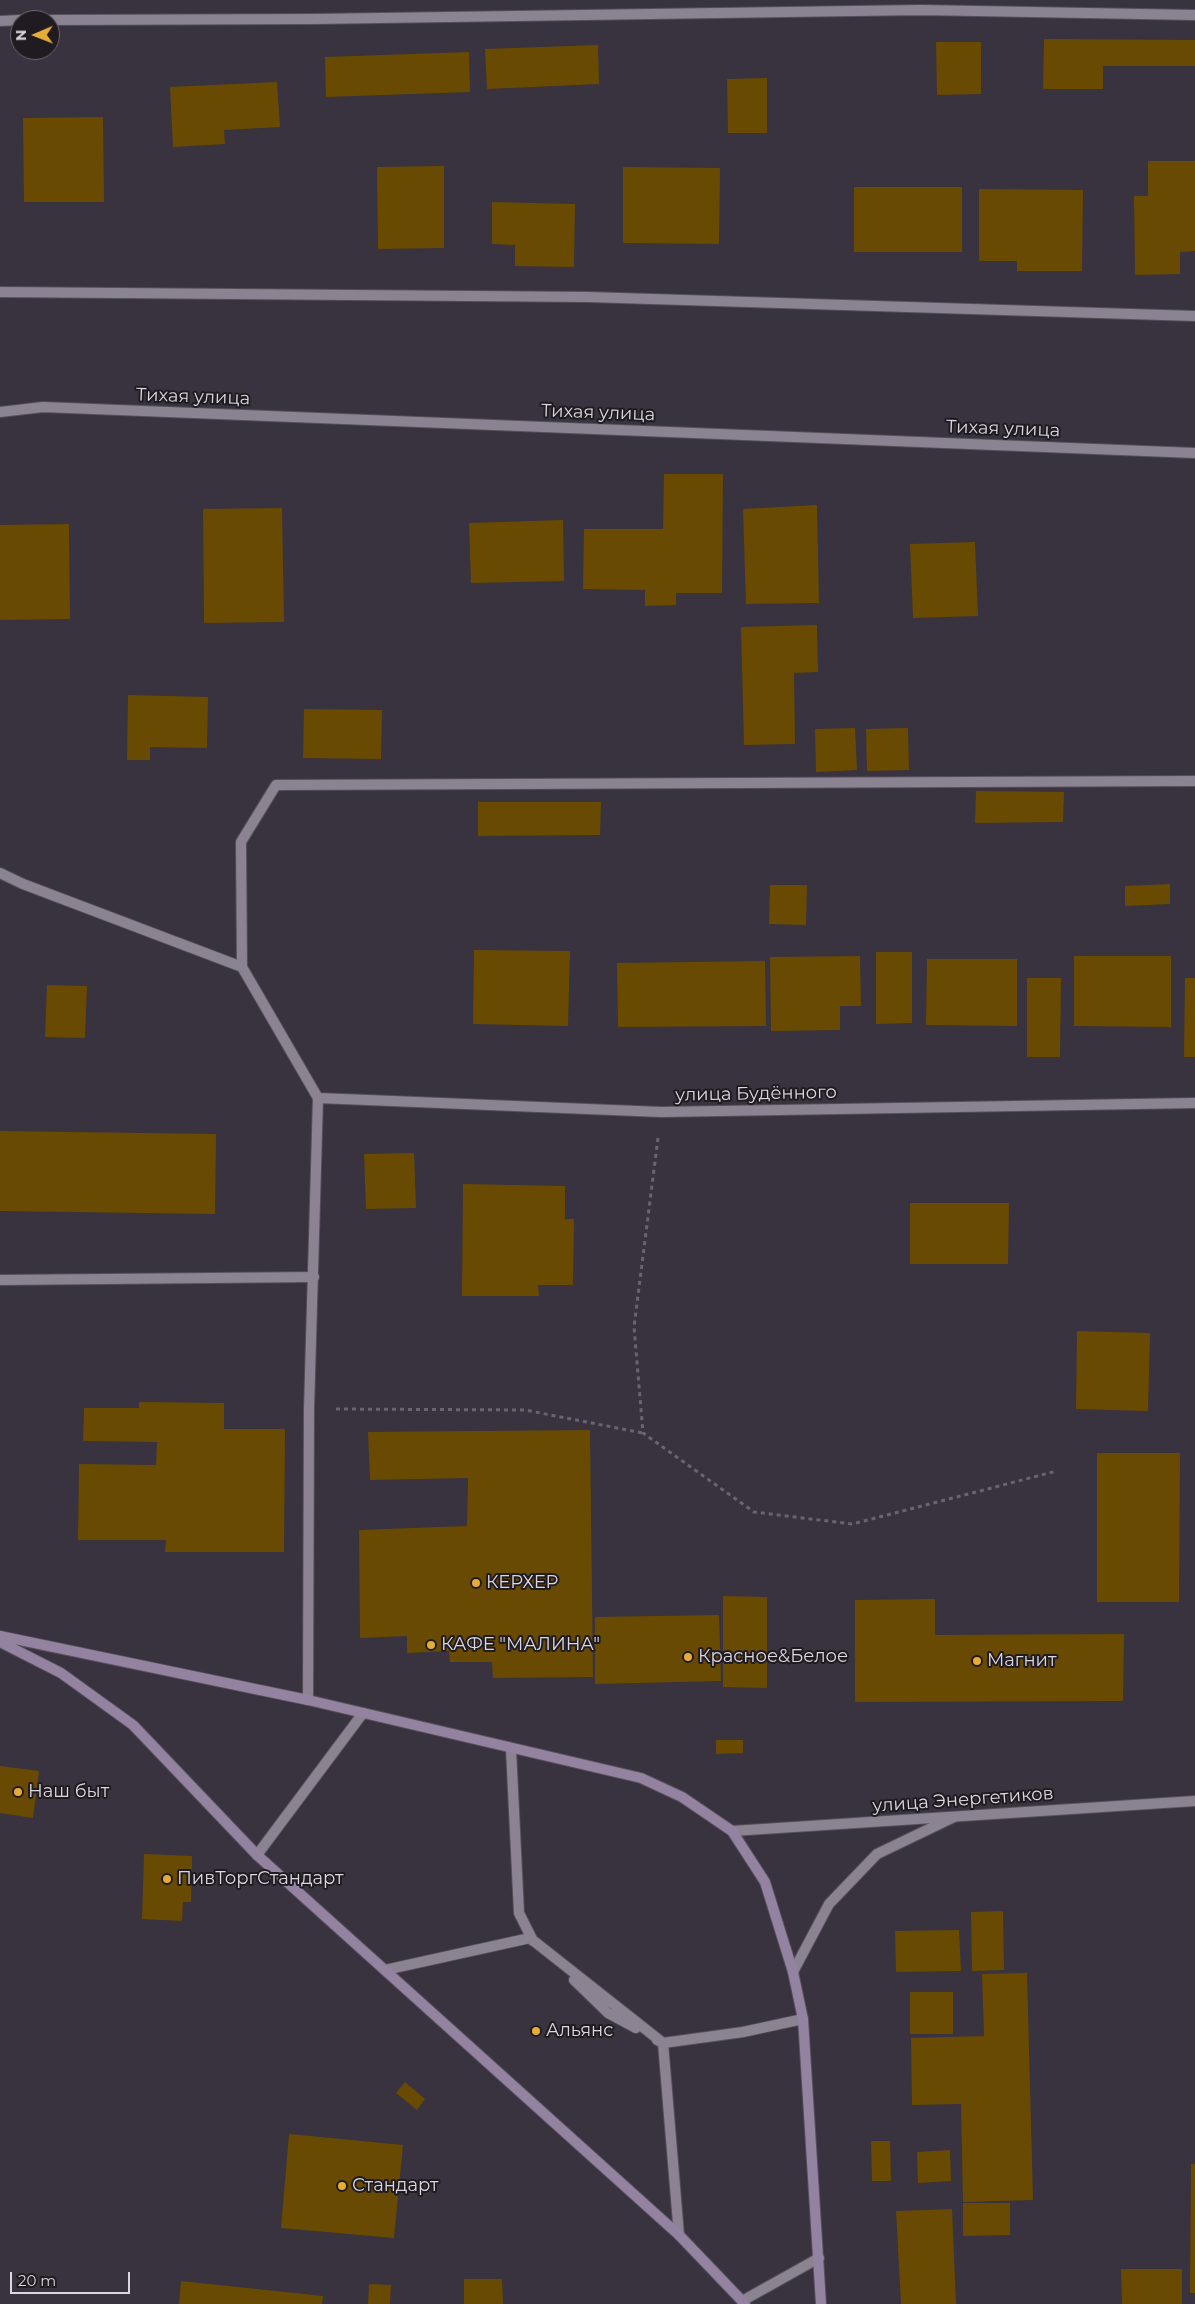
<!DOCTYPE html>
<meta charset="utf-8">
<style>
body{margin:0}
#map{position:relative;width:1195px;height:2304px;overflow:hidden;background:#39323f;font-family:Montserrat,sans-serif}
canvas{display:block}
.north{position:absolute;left:10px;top:10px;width:50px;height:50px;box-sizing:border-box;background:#1f1b21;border:1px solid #6b666d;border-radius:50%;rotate:269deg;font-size:14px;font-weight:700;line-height:20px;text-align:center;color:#dcd7df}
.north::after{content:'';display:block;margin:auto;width:18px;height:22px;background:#e7ac37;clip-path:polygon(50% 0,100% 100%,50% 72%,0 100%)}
.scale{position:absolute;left:10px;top:2272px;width:120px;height:22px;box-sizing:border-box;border:2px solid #dcd7df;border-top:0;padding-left:6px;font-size:15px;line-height:18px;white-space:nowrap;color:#dcd7df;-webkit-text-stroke:4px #1f1b21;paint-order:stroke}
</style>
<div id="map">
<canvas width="1195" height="2304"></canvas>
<div class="north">N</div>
<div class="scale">20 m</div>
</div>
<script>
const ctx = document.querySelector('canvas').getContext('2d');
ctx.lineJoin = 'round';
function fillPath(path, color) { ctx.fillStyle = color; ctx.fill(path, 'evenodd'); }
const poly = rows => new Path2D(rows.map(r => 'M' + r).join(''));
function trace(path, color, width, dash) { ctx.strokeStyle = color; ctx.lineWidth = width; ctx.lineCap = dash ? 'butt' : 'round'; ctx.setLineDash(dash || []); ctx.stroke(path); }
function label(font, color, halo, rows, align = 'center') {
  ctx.font = font + ' Montserrat,sans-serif'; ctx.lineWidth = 4; ctx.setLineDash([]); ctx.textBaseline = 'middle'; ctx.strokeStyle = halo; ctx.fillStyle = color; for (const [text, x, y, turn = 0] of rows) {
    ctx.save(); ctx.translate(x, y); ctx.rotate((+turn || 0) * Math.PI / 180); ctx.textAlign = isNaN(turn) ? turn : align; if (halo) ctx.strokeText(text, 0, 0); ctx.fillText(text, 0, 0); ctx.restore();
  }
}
const building = poly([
 [1044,39,1195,40,1195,66,1103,66,1103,89,1043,89],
 [936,42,981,42,981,94,937,95],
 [598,45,599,84,487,89,485,49],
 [469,52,470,92,326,97,325,57],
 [767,78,767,133,728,133,727,79],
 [277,82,280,127,224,130,225,144,173,147,170,87],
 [103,117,104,202,24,202,23,118],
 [1148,161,1195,161,1195,251,1180,252,1180,274,1135,275,1134,196,1148,196],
 [444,166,444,248,378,249,377,167],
 [623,167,720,168,719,244,623,243],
 [854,187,962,187,962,252,854,252],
 [979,189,1083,190,1082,271,1017,271,1017,261,979,261],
 [492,202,575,204,574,267,515,266,515,245,492,244],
 [664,474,723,474,722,593,676,593,676,605,645,606,645,590,583,589,584,529,663,529],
 [817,505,819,603,746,604,743,509],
 [282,508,284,622,204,623,203,509],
 [563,520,564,581,471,583,469,523],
 [69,524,70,619,0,620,0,525],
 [975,542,978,616,913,618,910,544],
 [817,625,818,672,794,673,795,744,744,745,741,627],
 [128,695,208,697,207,748,150,747,150,760,127,760],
 [304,709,382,710,381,759,303,758],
 [855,728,857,770,816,772,815,729],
 [908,728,909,770,867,771,866,729],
 [976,791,1064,792,1063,822,975,823],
 [478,802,601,802,600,835,478,836],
 [1170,884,1170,904,1125,906,1125,886],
 [770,885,807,885,806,925,769,924],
 [474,950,570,951,568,1026,473,1024],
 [876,952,912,952,912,1023,876,1024],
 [860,956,861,1006,840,1006,840,1030,771,1031,770,957],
 [1074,956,1171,956,1171,1027,1074,1026],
 [927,959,1017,959,1017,1026,926,1025],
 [765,961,766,1026,618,1027,617,963],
 [1027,978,1061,978,1060,1057,1027,1057],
 [1185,978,1195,978,1195,1057,1184,1057],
 [47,985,87,986,85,1038,45,1037],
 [0,1131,216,1134,215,1214,0,1211],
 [414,1153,416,1208,366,1209,364,1154],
 [463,1184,565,1186,565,1219,574,1219,573,1285,538,1285,539,1296,462,1296],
 [910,1203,1009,1203,1008,1264,910,1264],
 [1077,1331,1150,1333,1148,1411,1076,1409],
 [139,1402,224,1403,224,1429,285,1429,284,1552,165,1552,166,1540,78,1540,79,1464,156,1465,157,1442,83,1441,84,1408,139,1408],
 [590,1430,593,1677,493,1678,492,1662,450,1662,449,1651,407,1653,407,1636,360,1638,359,1530,467,1526,468,1478,370,1480,368,1432],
 [1097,1453,1180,1453,1179,1602,1097,1602],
 [723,1596,767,1597,767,1688,723,1687],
 [935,1599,935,1635,1124,1634,1123,1701,855,1702,855,1600],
 [719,1615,721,1681,595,1684,595,1617],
 [716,1740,743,1740,743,1753,716,1754],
 [0,1766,39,1771,33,1818,0,1813],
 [144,1854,192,1856,191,1902,183,1902,182,1921,142,1919],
 [1003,1911,1004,1970,972,1971,971,1912],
 [959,1930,961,1971,896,1972,895,1931],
 [1027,1973,1033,2200,963,2202,961,2104,912,2105,911,2038,984,2036,982,1974],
 [910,1992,953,1992,953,2034,910,2034],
 [405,2082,425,2099,417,2110,396,2093],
 [289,2134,403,2145,394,2238,281,2228],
 [871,2141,890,2141,891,2181,872,2181],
 [950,2150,951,2181,918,2183,917,2152],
 [1191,2164,1195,2164,1195,2293,1190,2293],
 [963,2203,1010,2203,1010,2235,963,2236],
 [952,2209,956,2304,901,2304,896,2211],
 [1121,2269,1182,2269,1182,2304,1122,2304],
 [464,2279,502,2279,503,2304,464,2304],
 [181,2281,323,2296,322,2304,179,2304],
 [369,2284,391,2285,390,2304,368,2304]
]);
const path = poly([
 [658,1138,634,1327,643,1433,754,1512,852,1524,1057,1471],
 [336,1409,525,1410,643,1433]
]);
const lane = poly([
 [50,20,313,19,921,10,1195,15],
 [0,21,20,20],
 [242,967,241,842,276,785,1195,781],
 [0,1280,314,1277],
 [511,1749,519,1913,533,1941],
 [385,1970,530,1938,663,2043,679,2235],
 [793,1972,829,1904,877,1854,954,1817],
 [574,1980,608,2013,636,2028],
 [657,2040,663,2043,743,2032,803,2019]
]);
const street = poly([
 [0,292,588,297,1195,316],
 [0,412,43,407,1195,453],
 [0,873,23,884,242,967,318,1098,309,1409,308,1700],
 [318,1098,661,1112,1195,1103],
 [732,1831,1195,1801],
 [257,1855,363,1713],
 [742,2301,819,2258]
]);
const secondary = poly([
 [0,1636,308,1700,641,1778,682,1797,732,1831,765,1882,793,1972,803,2019,821,2304],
 [0,1642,61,1673,133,1725,257,1855,679,2235,745,2304]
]);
const markers = [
 [476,1583,5,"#e7ac37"],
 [431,1645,5,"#e7ac37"],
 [688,1657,5,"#e7ac37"],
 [977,1661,5,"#e7ac37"],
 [18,1792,5,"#e7ac37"],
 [167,1879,5,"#e7ac37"],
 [536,2031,5,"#e7ac37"],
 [342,2186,5,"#e7ac37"]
];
const streetNames = [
 ["Тихая улица",193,397,2],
 ["Тихая улица",598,413,2],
 ["Тихая улица",1003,429,2],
 ["улица Будённого",756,1094,-1],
 ["улица Энергетиков",963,1800,-4]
];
const poiNames = [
 ["КЕРХЕР",486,1583],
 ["КАФЕ \"МАЛИНА\"",441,1645],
 ["Красное&Белое",698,1657],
 ["Магнит",987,1661],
 ["Наш быт",28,1792],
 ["ПивТоргСтандарт",177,1879],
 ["Альянс",546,2031],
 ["Стандарт",352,2186]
];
fillPath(building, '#694a03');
trace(lane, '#554f59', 12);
trace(street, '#554f59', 12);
trace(secondary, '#554f59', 12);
trace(path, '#6b6470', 3, [4, 4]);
trace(lane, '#8b8392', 10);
trace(street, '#8b8392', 10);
trace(secondary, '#9382a0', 10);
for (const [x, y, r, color] of markers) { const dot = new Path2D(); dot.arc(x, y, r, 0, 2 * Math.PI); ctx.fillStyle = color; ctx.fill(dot); trace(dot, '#1f1b21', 2); }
label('18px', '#dcd7df', '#1f1b21', streetNames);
label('18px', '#dcd7df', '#1f1b21', poiNames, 'left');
</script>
